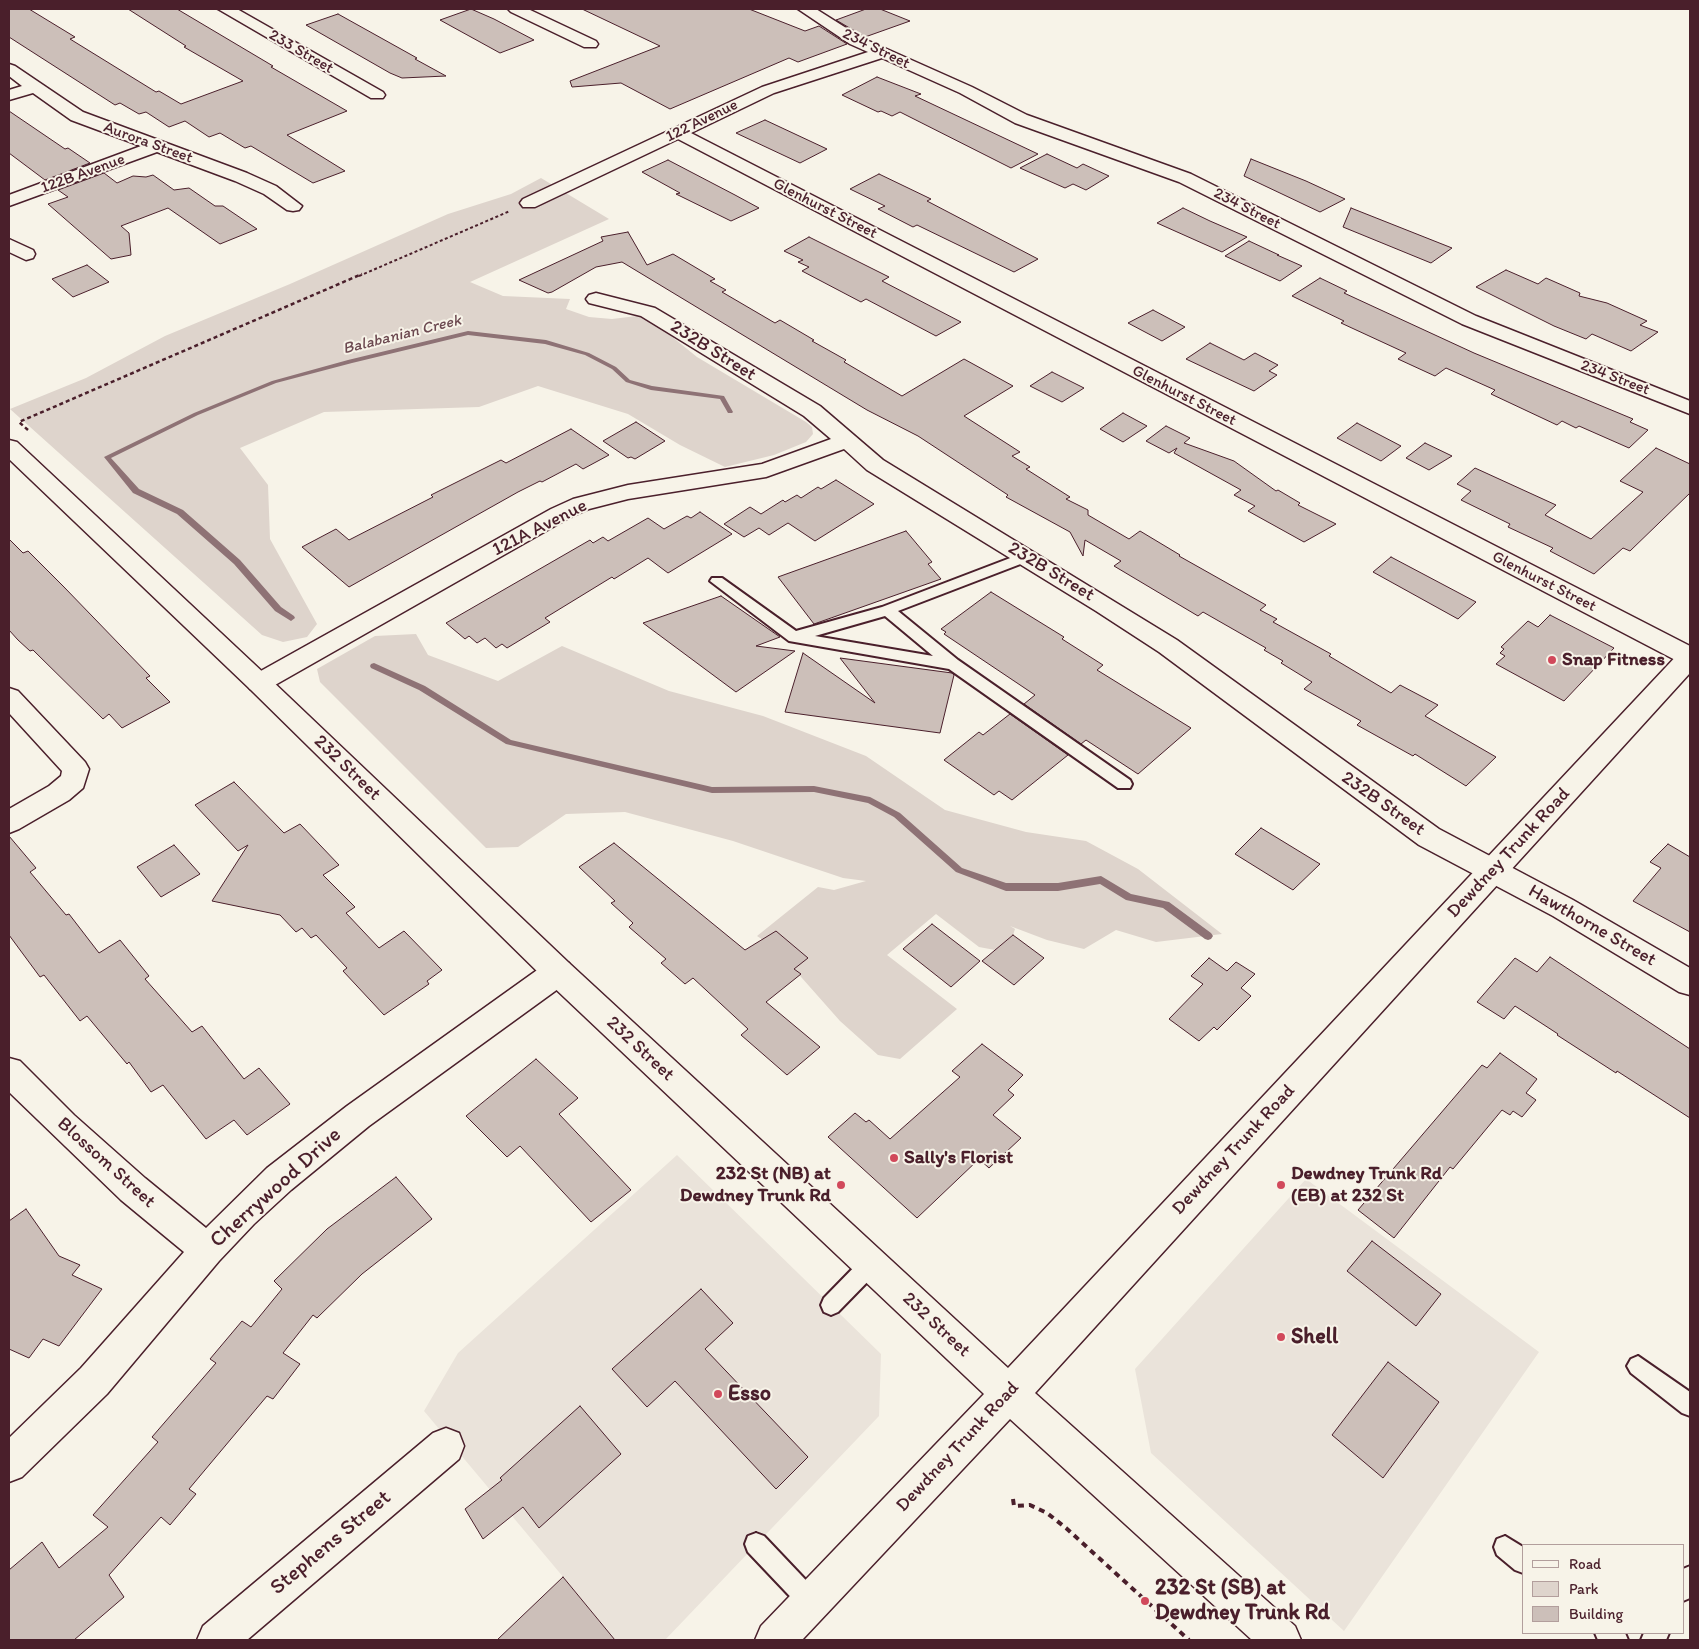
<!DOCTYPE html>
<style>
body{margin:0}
#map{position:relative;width:1699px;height:1649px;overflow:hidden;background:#f7f3e8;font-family:Itim,sans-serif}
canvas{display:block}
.frame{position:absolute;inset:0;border:10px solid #4a1f2b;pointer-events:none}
.legend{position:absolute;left:1522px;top:1544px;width:162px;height:90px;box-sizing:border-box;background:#f7f3e8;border:1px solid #b29e9c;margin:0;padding:6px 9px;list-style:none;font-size:15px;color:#4a1f2b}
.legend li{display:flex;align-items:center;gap:10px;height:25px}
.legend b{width:25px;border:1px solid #b29e9c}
</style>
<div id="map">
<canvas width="1699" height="1649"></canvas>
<div class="frame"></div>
<ul class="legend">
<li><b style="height:6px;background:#f7f3e8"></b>Road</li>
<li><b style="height:14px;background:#ded4cc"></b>Park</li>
<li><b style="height:14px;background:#ccbfb9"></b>Building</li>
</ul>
</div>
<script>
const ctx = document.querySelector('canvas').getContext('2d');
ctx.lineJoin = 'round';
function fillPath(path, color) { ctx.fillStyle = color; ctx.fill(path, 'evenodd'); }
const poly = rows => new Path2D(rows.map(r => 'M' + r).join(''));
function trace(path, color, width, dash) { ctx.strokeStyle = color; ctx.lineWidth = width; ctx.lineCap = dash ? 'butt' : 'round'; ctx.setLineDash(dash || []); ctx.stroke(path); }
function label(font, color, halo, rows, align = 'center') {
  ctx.font = font + ' Itim,sans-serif'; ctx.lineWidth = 4; ctx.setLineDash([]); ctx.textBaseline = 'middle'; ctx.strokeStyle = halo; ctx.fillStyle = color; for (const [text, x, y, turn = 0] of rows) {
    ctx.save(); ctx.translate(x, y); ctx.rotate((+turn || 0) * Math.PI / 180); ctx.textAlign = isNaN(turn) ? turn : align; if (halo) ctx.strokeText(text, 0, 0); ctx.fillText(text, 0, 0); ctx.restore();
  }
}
const built = poly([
 [677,1155,881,1354,879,1416,665,1640,616,1640,424,1411,458,1353],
 [1306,1179,1539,1352,1344,1631,1151,1453,1135,1369]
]);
const green = poly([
 [541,178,609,219,470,282,503,296,570,299,566,309,589,317,612,319,645,315,697,357,806,422,812,427,813,434,806,442,774,455,725,467,680,445,628,414,538,386,479,407,324,412,240,448,268,485,270,539,317,624,307,637,283,642,262,635,10,409,86,378,165,336,290,284,448,214,511,194],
 [416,634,428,655,498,681,562,646,669,691,763,716,866,756,945,810,1026,832,1086,841,1138,869,1222,934,1156,942,1116,930,1084,949,1047,940,1010,926,1015,929,1013,935,995,950,979,947,936,914,887,955,957,1009,900,1059,878,1055,840,1021,794,969,807,958,776,931,763,940,757,936,818,887,834,890,866,881,843,878,733,841,625,812,566,814,518,847,486,848,320,682,317,669,375,636]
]);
const stream = poly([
 [468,331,546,340,589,353,616,367,630,380,652,386,724,396,733,412,732,413,728,413,720,399,651,390,626,382,612,369,585,355,545,344,468,335,352,363,276,383,198,415,111,458,139,489,183,510,240,560,281,607,294,616,295,618,291,621,275,611,234,564,177,514,133,493,104,457,194,413,272,381,348,360,468,331],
 [374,663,425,686,511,740,712,787,814,786,870,797,900,813,962,868,1006,883,1058,883,1101,876,1131,894,1169,902,1211,933,1213,936,1211,939,1208,940,1205,939,1163,908,1126,900,1100,884,1058,891,1006,891,956,872,894,817,868,803,814,792,712,793,506,744,419,690,371,668,370,666,371,664,374,663]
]);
const building = poly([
 [9,9,29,9,75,37,70,39,156,92,159,91,181,104,243,81,184,47,186,46,128,9,177,9,273,66,271,67,347,111,287,135,345,171,313,183,251,146,245,148,220,133,209,137,185,121,169,127,146,112,139,114,120,103,115,105,9,37,9,9],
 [471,9,494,19,534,40,500,53,440,20,471,9],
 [582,9,749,9,805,31,819,26,847,44,798,62,789,58,670,109,621,83,572,87,570,81,660,46,582,9],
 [866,9,880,9,910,21,865,37,836,20,866,9],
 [338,14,417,58,415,59,446,76,402,78,390,73,306,25,338,14],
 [877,77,921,94,915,96,1038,154,1011,168,900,112,892,116,881,111,878,112,842,95,877,77],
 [9,111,65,149,68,148,90,163,45,180,9,153,9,111],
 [765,120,827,149,800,163,736,133,765,120],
 [1047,154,1077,168,1083,164,1109,176,1086,190,1073,184,1065,188,1020,168,1047,154],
 [1251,159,1306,181,1345,199,1320,212,1244,176,1251,159],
 [668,160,735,195,759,208,731,221,676,194,680,193,642,172,668,160],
 [104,173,117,183,133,176,146,177,153,175,174,190,189,188,215,206,223,206,257,229,220,244,168,208,121,226,129,233,131,255,111,259,48,204,68,197,58,190,104,173],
 [879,174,931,199,927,201,1038,259,1014,272,917,225,913,227,878,209,885,206,850,189,879,174],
 [1183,208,1210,221,1247,237,1222,252,1157,223,1183,208],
 [1351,208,1452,248,1431,263,1343,227,1351,208],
 [628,232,647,265,673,254,715,279,710,281,726,290,722,292,775,323,780,320,814,340,812,341,846,360,844,362,902,396,964,359,1013,386,964,416,1020,452,1012,456,1030,467,1026,469,1070,497,1066,499,1088,510,1088,515,1129,539,1140,531,1180,555,1179,556,1266,605,1260,610,1277,619,1273,622,1331,654,1329,656,1391,693,1400,685,1438,705,1425,716,1496,757,1466,786,1415,754,1413,756,1357,725,1361,721,1304,689,1312,682,1281,663,1283,661,1264,650,1266,648,1203,612,1198,616,1114,566,1121,561,1085,540,1083,556,1070,532,1006,497,1008,495,918,436,867,410,622,262,596,267,552,292,548,293,519,280,603,241,601,237,628,232],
 [809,237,889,277,882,281,961,322,936,336,866,299,861,302,802,271,809,267,798,262,803,260,784,251,809,237],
 [1249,241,1279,255,1277,255,1302,266,1280,281,1225,256,1249,241],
 [87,265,109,282,73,297,52,279,87,265],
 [1506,270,1538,284,1546,278,1580,293,1579,296,1607,303,1647,321,1640,325,1658,332,1631,351,1592,334,1586,339,1554,326,1476,287,1506,270],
 [1320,278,1347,291,1344,293,1474,353,1633,419,1630,422,1648,430,1629,448,1579,426,1576,428,1562,421,1557,425,1491,394,1495,390,1446,368,1435,376,1398,359,1406,353,1341,323,1344,321,1292,296,1320,278],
 [1153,310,1185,327,1162,341,1128,323,1153,310],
 [1210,343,1244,360,1255,353,1278,365,1269,371,1277,375,1254,391,1186,359,1210,343],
 [1052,372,1084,388,1062,402,1030,386,1052,372],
 [1123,413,1147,426,1123,442,1100,429,1123,413],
 [636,422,665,441,635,459,631,457,628,458,603,441,636,422],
 [1357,423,1401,446,1381,461,1337,438,1357,423],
 [1166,426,1190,438,1184,443,1234,461,1276,491,1278,490,1300,503,1298,505,1336,524,1304,542,1248,511,1255,506,1234,495,1241,490,1174,453,1177,448,1169,453,1146,441,1166,426],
 [571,429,609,455,583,469,576,464,542,482,540,481,518,492,349,587,302,547,336,529,349,540,433,497,431,495,501,460,506,463,571,429],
 [1425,443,1452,456,1429,470,1406,458,1425,443],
 [1656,448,1690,464,1690,493,1630,551,1623,548,1594,574,1550,551,1553,548,1508,527,1510,524,1461,500,1471,491,1457,484,1475,468,1556,505,1545,515,1591,539,1643,492,1620,481,1656,448],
 [836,480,874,504,815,541,788,523,769,535,759,528,744,537,724,524,750,507,761,514,783,500,785,502,797,495,801,498,818,487,821,489,836,480],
 [700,512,732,534,668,573,648,558,614,579,612,577,545,618,550,622,507,648,502,644,496,648,485,638,477,643,469,636,465,639,446,623,590,540,593,543,603,537,608,541,648,518,664,529,687,516,691,518,700,512],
 [906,531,932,562,928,564,941,579,814,624,778,577,906,531],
 [9,539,23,553,28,551,64,587,150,676,146,678,170,702,122,728,109,714,103,719,33,650,30,651,18,640,9,630,9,539],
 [1391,557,1476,602,1458,619,1373,572,1391,557],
 [991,592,1064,637,1062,639,1103,665,1097,670,1191,728,1138,774,1086,740,1081,744,1024,704,1035,695,944,634,946,632,941,629,991,592],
 [721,596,780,637,756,646,795,651,736,692,643,623,721,596],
 [1550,615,1614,648,1564,701,1496,664,1505,656,1500,653,1504,649,1501,647,1528,621,1538,627,1550,615],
 [803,653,875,703,840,658,952,673,954,675,940,733,785,712,803,653],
 [1010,714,1068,755,1012,800,999,791,994,795,944,760,979,732,983,735,1010,714],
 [234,782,284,833,300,824,339,865,323,875,355,907,346,913,379,948,404,931,442,970,427,981,429,984,384,1015,343,971,347,968,316,935,311,938,302,928,296,932,280,915,212,901,248,845,238,851,195,805,234,782],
 [1261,828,1320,864,1293,890,1235,854,1261,828],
 [9,836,36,868,30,872,66,915,69,914,99,953,120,940,149,976,145,979,192,1032,202,1026,244,1079,259,1068,290,1104,247,1135,234,1120,206,1139,163,1085,151,1092,129,1062,127,1064,87,1016,80,1021,44,975,40,977,9,935,9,836],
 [614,843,745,950,776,931,808,958,794,969,801,974,766,1002,820,1047,787,1075,741,1035,748,1029,693,978,685,984,661,963,666,959,629,927,633,923,611,903,615,901,579,867,614,843],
 [1668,844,1690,857,1690,932,1633,901,1661,868,1650,862,1668,844],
 [174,845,200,874,161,897,137,867,174,845],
 [932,924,980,961,951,987,903,949,932,924],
 [1013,935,1044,958,1014,985,982,961,1013,935],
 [1550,957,1690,1049,1690,1118,1617,1071,1616,1073,1557,1035,1558,1034,1515,1006,1504,1019,1477,1002,1515,958,1537,972,1550,957],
 [1209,958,1227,971,1236,962,1255,974,1241,988,1251,996,1217,1030,1214,1027,1199,1041,1169,1019,1203,984,1191,976,1209,958],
 [982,1044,1023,1075,1008,1090,1014,1095,993,1115,1021,1138,989,1168,979,1159,917,1218,828,1137,855,1113,866,1122,869,1120,890,1139,960,1077,952,1071,982,1044],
 [1500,1053,1537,1079,1526,1093,1536,1100,1522,1117,1513,1111,1510,1115,1502,1110,1453,1169,1450,1167,1394,1238,1358,1210,1482,1065,1487,1068,1500,1053],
 [536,1059,578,1098,559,1114,631,1190,591,1222,520,1146,507,1157,466,1116,536,1059],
 [396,1177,432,1219,362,1274,317,1318,313,1315,283,1353,300,1364,273,1399,267,1396,189,1489,196,1494,170,1525,161,1517,109,1575,124,1597,74,1640,9,1640,9,1570,42,1542,59,1568,108,1527,93,1515,158,1442,152,1437,216,1363,210,1359,242,1321,251,1327,282,1289,274,1281,327,1229,396,1177],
 [26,1209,59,1256,80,1265,72,1275,102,1289,59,1346,43,1339,29,1358,9,1349,9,1221,26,1209],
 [1372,1241,1441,1294,1416,1326,1347,1271,1372,1241],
 [701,1289,733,1323,705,1349,808,1457,776,1489,675,1381,647,1407,612,1369,701,1289],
 [1388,1362,1439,1402,1383,1478,1332,1435,1388,1362],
 [580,1406,621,1454,539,1528,523,1507,483,1539,465,1509,502,1480,500,1478,580,1406],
 [563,1577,615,1640,497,1640,563,1577]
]);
const pathFar2 = poly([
 [359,276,510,211]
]);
const pathFar1 = poly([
 [28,430,19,422,362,274]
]);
const path = poly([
 [1013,1499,1014,1506,1030,1505,1047,1513,1066,1528,1189,1640]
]);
const lane = poly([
 [1026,552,1033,557,1031,560,898,611,958,660,1130,780,1132,784,1130,788,1118,788,949,669,789,641,710,581,712,578,722,578,796,631,882,607,1026,552],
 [885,616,933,656,815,636,885,616],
 [871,1254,878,1257,881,1264,878,1271,838,1312,831,1315,824,1312,821,1305,824,1298,864,1257,871,1254],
 [1638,1356,1690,1392,1690,1416,1682,1413,1631,1373,1627,1366,1631,1359,1638,1356],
 [756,1533,764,1536,819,1594,823,1602,819,1610,811,1614,803,1610,748,1552,745,1544,748,1536,756,1533],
 [1505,1536,1523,1547,1523,1573,1515,1570,1497,1555,1494,1547,1497,1539,1505,1536],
 [1690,1566,1690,1598,1683,1601,1683,1569,1690,1566],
 [1595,1633,1625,1633,1628,1640,1598,1640,1595,1633],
 [1644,1633,1669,1633,1666,1640,1641,1640,1644,1633]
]);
const street = poly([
 [218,9,237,9,383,92,385,95,383,98,371,98,218,9],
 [508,9,528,9,596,41,598,44,596,47,584,47,511,12,508,9],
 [798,9,816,9,862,38,972,87,1027,115,1191,174,1476,316,1690,401,1690,414,1462,324,1179,182,1015,123,960,93,882,58,774,93,691,133,1690,646,1690,666,1681,663,678,139,535,207,523,207,520,203,523,199,762,87,868,52,850,44,798,9],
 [9,64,15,66,83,112,247,173,276,186,302,206,299,210,293,211,287,210,264,194,235,181,157,152,9,206,9,195,141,146,71,120,33,93,9,100,9,90,22,86,9,76,9,64],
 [9,239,33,250,35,254,33,258,26,260,9,252,9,239],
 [596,293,655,308,820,406,883,460,1177,640,1439,829,1573,900,1690,968,1690,995,1679,992,1553,916,1419,845,1159,652,1096,611,867,470,844,449,766,477,628,499,589,509,567,519,268,689,259,692,250,689,246,683,250,677,551,509,573,499,628,485,762,464,831,439,804,416,641,316,589,303,586,299,589,295,596,293],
 [9,688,18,691,85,762,89,769,83,788,69,800,19,829,9,833,9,809,49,786,61,776,62,771,9,713,9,688],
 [558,960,569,963,573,972,569,981,369,1126,291,1190,254,1224,219,1261,107,1394,22,1477,9,1482,9,1438,81,1368,184,1252,121,1200,9,1092,9,1058,20,1061,74,1115,145,1178,206,1228,267,1168,347,1106,547,963,558,960],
 [446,1428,459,1433,464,1446,459,1459,247,1640,197,1640,203,1626,433,1433,446,1428]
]);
const secondary = poly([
 [9,440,17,442,268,677,569,963,1008,1368,1681,651,1690,648,1690,673,1035,1393,1295,1626,1301,1640,1252,1640,1010,1419,802,1640,755,1640,761,1626,984,1394,547,981,250,689,9,459,9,440]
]);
const markers = [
 [1552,660,5,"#d1495b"],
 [894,1158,5,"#d1495b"],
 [841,1185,5,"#d1495b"],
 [1281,1185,5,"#d1495b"],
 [1281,1337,5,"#d1495b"],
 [718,1394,5,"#d1495b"],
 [1145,1601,5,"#d1495b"]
];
const farStreetnames = [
 ["234 Street",876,49,26],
 ["233 Street",301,52,30],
 ["122 Avenue",702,121,-26],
 ["Aurora Street",148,143,20],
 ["122B Avenue",83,174,-20],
 ["Glenhurst Street",825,209,27],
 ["234 Street",1247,209,27],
 ["234 Street",1615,378,21],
 ["Glenhurst Street",1184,396,27],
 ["Glenhurst Street",1544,582,27]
];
const farWaternames = [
 ["Balabanian Creek",402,335,-14]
];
const streetNames = [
 ["232B Street",713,351,32],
 ["121A Avenue",540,528,-27],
 ["232B Street",1051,572,31],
 ["232 Street",347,768,44],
 ["232B Street",1383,804,35],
 ["Dewdney Trunk Road",1509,853,-47],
 ["Hawthorne Street",1592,926,30],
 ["232 Street",640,1049,43],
 ["Dewdney Trunk Road",1234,1150,-47],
 ["Blossom Street",106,1163,42],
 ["232 Street",936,1325,43],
 ["Dewdney Trunk Road",958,1447,-47]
];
const poiNames = [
 ["Snap Fitness",1562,660],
 ["Sally's Florist",904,1158],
 ["232 St (NB) at",831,1174,"right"],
 ["Dewdney Trunk Rd",831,1196,"right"],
 ["Dewdney Trunk Rd",1291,1174],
 ["(EB) at 232 St",1291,1196]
];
const nearStreetnames = [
 ["Cherrywood Drive",276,1188,-42],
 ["Stephens Street",331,1543,-40]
];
const nearPoinames = [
 ["Shell",1291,1337],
 ["Esso",728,1394],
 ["232 St (SB) at",1155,1588],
 ["Dewdney Trunk Rd",1155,1613]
];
fillPath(built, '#eae3da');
fillPath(green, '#ded4cc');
fillPath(stream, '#8e7275');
fillPath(building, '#ccbfb9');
trace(building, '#4a1f2b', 1);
trace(lane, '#4a1f2b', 4);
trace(street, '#4a1f2b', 3);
trace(secondary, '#4a1f2b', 3);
trace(pathFar2, '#4a1f2b', 2, [3, 2.5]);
trace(pathFar1, '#4a1f2b', 2.5, [4, 3]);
trace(path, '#4a1f2b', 4, [6, 5]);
fillPath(lane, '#f7f3e8');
fillPath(street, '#f7f3e8');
fillPath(secondary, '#f7f3e8');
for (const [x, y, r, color] of markers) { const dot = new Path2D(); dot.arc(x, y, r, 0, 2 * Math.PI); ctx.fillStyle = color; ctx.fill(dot); trace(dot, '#f7f3e8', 2); }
label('16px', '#4a1f2b', '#f7f3e8', farStreetnames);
label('italic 16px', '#6c4950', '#f7f3e8', farWaternames);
label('19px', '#4a1f2b', '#f7f3e8', streetNames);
label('bold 19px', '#4a1f2b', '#f7f3e8', poiNames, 'left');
label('22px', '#4a1f2b', '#f7f3e8', nearStreetnames);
label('bold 22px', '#4a1f2b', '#f7f3e8', nearPoinames, 'left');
</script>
